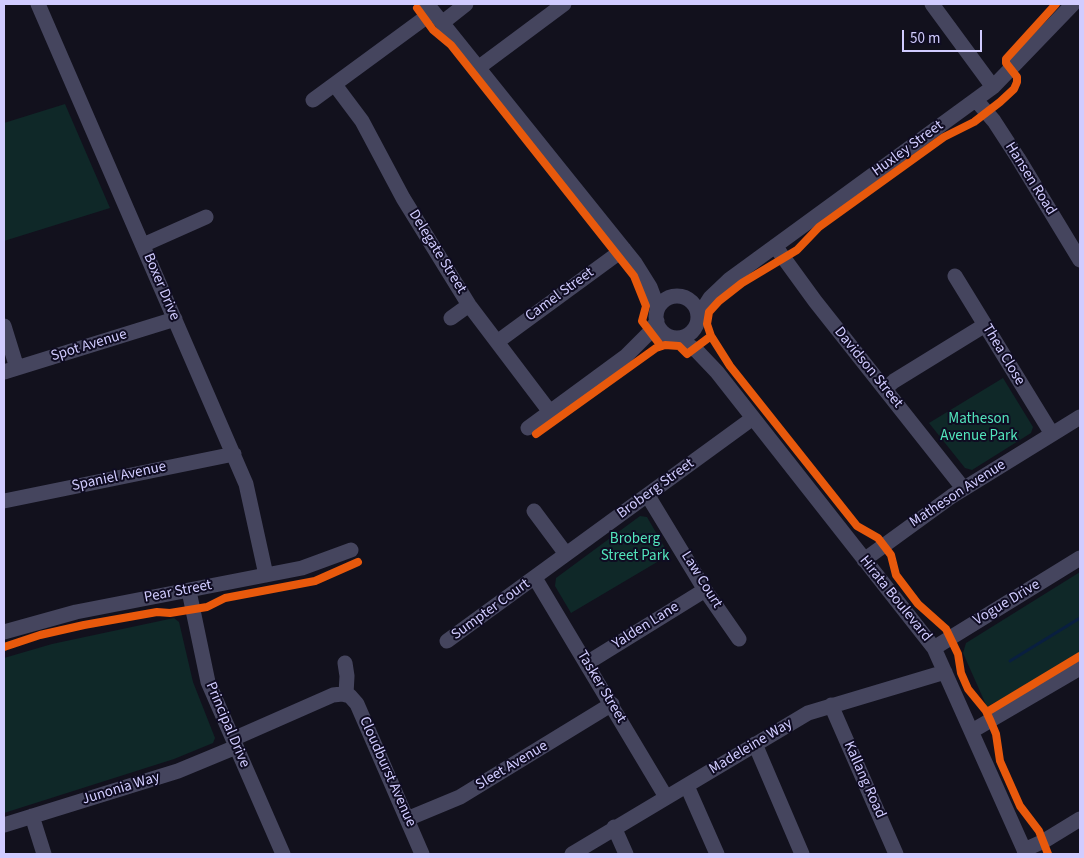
<!DOCTYPE html>
<style>
body{margin:0}
#map{position:relative;width:1084px;height:858px;overflow:hidden;background:#12111d;font-family:"Source Sans 3",sans-serif}
canvas{display:block}
.frame{position:absolute;inset:0;border:5px solid #d1ccff;pointer-events:none}
.scale{position:absolute;left:902px;top:30px;width:80px;height:22px;box-sizing:border-box;border:2px solid #d1ccff;border-top:0;padding-left:6px;font-size:15px;line-height:18px;white-space:nowrap;color:#d1ccff;-webkit-text-stroke:4px #0f0c22;paint-order:stroke}
</style>
<div id="map">
<canvas width="1084" height="858"></canvas>
<div class="frame"></div>
<div class="scale">50 m</div>
</div>
<script>
const ctx = document.querySelector('canvas').getContext('2d');
ctx.lineJoin = 'round';
function fillPath(path, color) { ctx.fillStyle = color; ctx.fill(path, 'evenodd'); }
const poly = rows => new Path2D(rows.map(r => 'M' + r).join(''));
function trace(path, color, width, dash) { ctx.strokeStyle = color; ctx.lineWidth = width; ctx.lineCap = dash ? 'butt' : 'round'; ctx.setLineDash(dash || []); ctx.stroke(path); }
function label(font, color, halo, rows, align = 'center') {
  ctx.font = font + ' "Source Sans 3",sans-serif'; ctx.lineWidth = 4; ctx.setLineDash([]); ctx.textBaseline = 'middle'; ctx.strokeStyle = halo; ctx.fillStyle = color; for (const [text, x, y, turn = 0] of rows) {
    ctx.save(); ctx.translate(x, y); ctx.rotate((+turn || 0) * Math.PI / 180); ctx.textAlign = isNaN(turn) ? turn : align; if (halo) ctx.strokeText(text, 0, 0); ctx.fillText(text, 0, 0); ctx.restore();
  }
}
const green = poly([
 [65,104,110,208,4,241,4,123],
 [1003,378,1033,427,1031,433,972,470,965,468,929,423],
 [640,516,647,517,669,555,571,613,555,586,556,578],
 [1080,572,1080,654,987,707,963,653,966,643],
 [174,618,179,622,193,682,215,738,213,743,174,759,4,813,4,658,52,644]
]);
const stream = poly([
 [1010,661,1080,618]
]);
const minor = poly([
 [38,4,246,484,266,575],
 [427,4,635,263,650,287,658,308],
 [932,4,993,87],
 [442,23,466,4],
 [478,68,564,4],
 [335,85,362,121,403,198,469,305,550,412],
 [313,100,433,12],
 [976,100,994,121,1018,158,1080,260],
 [143,245,206,217],
 [775,246,815,301,963,488],
 [955,276,1052,434],
 '656 317a21 21 0 1 1 42 0a21 21 0 1 1-42 0Z',
 [698,317,710,298,730,279,993,87,1073,4],
 [451,318,469,305],
 [4,326,17,368],
 [678,338,697,351,717,372,934,648,1026,854],
 [497,342,624,249],
 [4,372,175,319],
 [885,389,894,381,985,325],
 [528,428,626,356,649,333,657,321],
 [648,496,705,590,739,639],
 [4,501,234,454],
 [534,511,566,554],
 [864,560,952,496,1080,417],
 [535,578,666,797],
 [189,591,208,682,283,854],
 [4,632,76,612,302,568,351,550],
 [447,641,753,418],
 [934,648,1080,558],
 [345,663,347,676,346,694],
 [587,663,705,590],
 [831,705,896,854],
 [972,731,1080,668],
 [233,739,333,695,342,694,350,696,357,704,422,854],
 [755,744,802,854],
 [687,786,717,854],
 [32,816,44,854],
 [407,819,460,797,612,704],
 [4,825,178,771,236,747],
 [614,827,626,854],
 [1024,850,1044,841,1080,819],
 [572,854,808,713,945,672]
]);
const cycleway = poly([
 [417,8,433,30,451,45,634,276,646,306,642,321,661,346],
 [711,336,730,366,857,526,878,538,891,555,896,575,918,604,946,629,958,654,961,673,968,689,986,711,991,722,996,734,1000,761,1020,806,1039,831,1048,854],
 [536,434,656,348,665,345,679,346,687,354,711,336,707,324,709,312,719,301,742,283,797,250,819,227,944,137,974,122,1000,102,1014,89,1017,82,1017,77,1006,63,1006,59,1056,4],
 [4,647,40,635,84,625,157,612,170,613,207,607,225,598,315,581,358,562],
 [987,712,1080,656]
]);
const streetNames = [
 ["Huxley Street",908,149,-36],
 ["Hansen Road",1030,179,58],
 ["Delegate Street",437,252,58],
 ["Boxer Drive",161,287,67],
 ["Camel Street",560,295,-36],
 ["Spot Avenue",89,346,-17],
 ["Thea Close",1003,355,59],
 ["Davidson Street",868,368,51],
 ["Spaniel Avenue",119,477,-12],
 ["Broberg Street",656,489,-36],
 ["Matheson Avenue",958,494,-33],
 ["Law Court",701,580,58],
 ["Pear Street",178,592,-11],
 ["Hirata Boulevard",895,599,51],
 ["Vogue Drive",1007,603,-31],
 ["Sumpter Court",491,610,-36],
 ["Yalden Lane",646,626,-32],
 ["Tasker Street",601,687,59],
 ["Principal Drive",227,725,67],
 ["Madeleine Way",751,747,-31],
 ["Sleet Avenue",512,766,-31],
 ["Cloudburst Avenue",387,772,66],
 ["Kallang Road",864,780,66],
 ["Junonia Way",121,789,-17]
];
const parkNames = [
 ["Matheson",979,420],
 ["Avenue Park",979,437],
 ["Broberg",635,540],
 ["Street Park",635,557]
];
fillPath(green, '#0f2828');
trace(stream, '#091f40', 3);
trace(minor, '#45455e', 15);
trace(cycleway, '#e8590c', 8);
label('15px', '#d1ccff', '#0f0c22', streetNames);
label('15px', '#52e5bc', '#0f0c22', parkNames);
</script>
